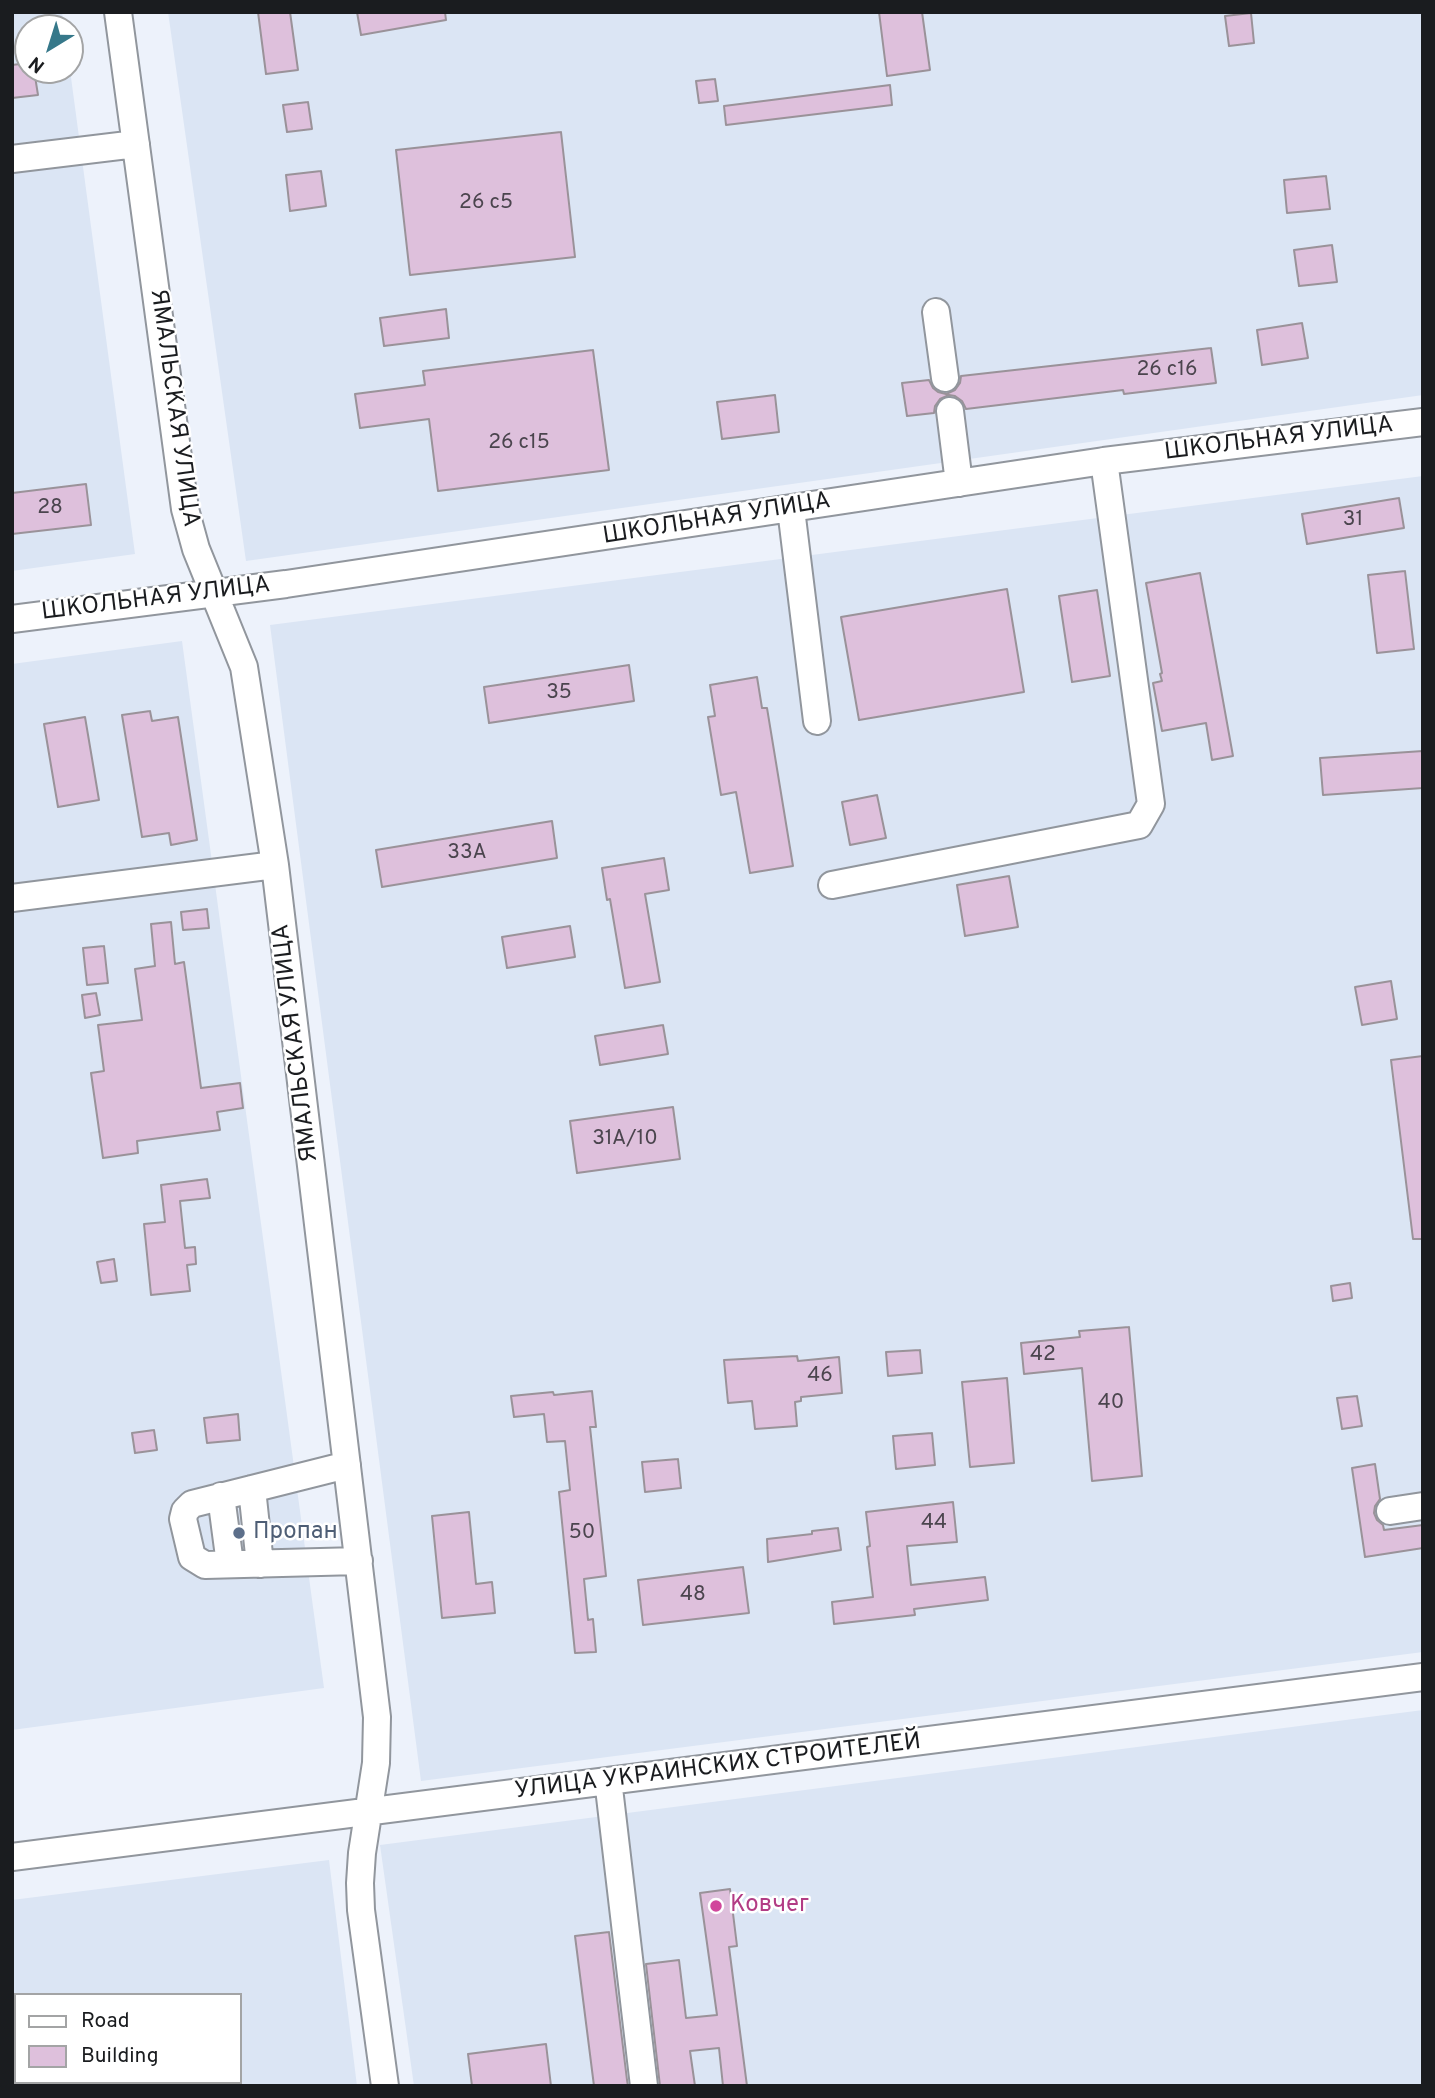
<!DOCTYPE html>
<meta charset="utf-8">
<style>
body{margin:0}
#map{position:relative;width:1435px;height:2098px;overflow:hidden;background:#edf2fb;font-family:Overpass,sans-serif}
canvas{display:block}
.frame{position:absolute;inset:0;border:14px solid #1a1c1f;pointer-events:none}
.legend{position:absolute;left:14px;top:1993px;width:228px;height:91px;box-sizing:border-box;background:#fff;border:2px solid #a3a4a5;margin:0;padding:9px 12px;list-style:none;font-size:21px;color:#1a1c1f}
.legend li{display:flex;align-items:center;gap:14px;height:35px}
.legend b{width:35px;border:2px solid #a3a4a5}
.north{position:absolute;left:14px;top:14px;width:70px;height:70px;box-sizing:border-box;background:#fff;border:2px solid #a3a4a5;border-radius:50%;rotate:218deg;font-size:19px;font-weight:700;line-height:28px;text-align:center;color:#1a1c1f}
.north::after{content:'';display:block;margin:auto;width:24px;height:32px;background:#36788a;clip-path:polygon(50% 0,100% 100%,50% 72%,0 100%)}
</style>
<div id="map">
<canvas width="1435" height="2098"></canvas>
<div class="frame"></div>
<ul class="legend">
<li><b style="height:9px;background:#fff"></b>Road</li>
<li><b style="height:19px;background:#dec0dc"></b>Building</li>
</ul>
<div class="north">N</div>
</div>
<script>
const ctx = document.querySelector('canvas').getContext('2d');
ctx.lineJoin = 'round';
function fillPath(path, color) { ctx.fillStyle = color; ctx.fill(path, 'evenodd'); }
const poly = rows => new Path2D(rows.map(r => 'M' + r).join(''));
function trace(path, color, width, dash) { ctx.strokeStyle = color; ctx.lineWidth = width; ctx.lineCap = dash ? 'butt' : 'round'; ctx.setLineDash(dash || []); ctx.stroke(path); }
function label(font, color, halo, rows, align = 'center') {
  ctx.font = font + ' Overpass,sans-serif'; ctx.lineWidth = 5; ctx.setLineDash([]); ctx.textBaseline = 'middle'; ctx.strokeStyle = halo; ctx.fillStyle = color; for (const [text, x, y, turn = 0] of rows) {
    ctx.save(); ctx.translate(x, y); ctx.rotate((+turn || 0) * Math.PI / 180); ctx.textAlign = isNaN(turn) ? turn : align; if (halo) ctx.strokeText(text, 0, 0); ctx.fillText(text, 0, 0); ctx.restore();
  }
}
const built = poly([
 [12,12,62,12,64,28,28,28,28,70,70,70,135,554,12,571],
 [168,12,1423,12,1423,395,246,561],
 [1423,476,1423,1652,421,1781,270,625],
 [182,641,324,1688,12,1730,12,664],
 [1423,1710,1423,2086,414,2086,380,1845],
 [329,1860,357,2086,12,2086,12,1900],
 [16,1995,240,1995,240,2082,16,2082]
]);
const building = poly([
 [258,12,290,12,298,70,266,74,258,12],
 [357,12,445,12,446,20,361,35,357,12],
 [879,12,922,12,930,70,887,76,879,12],
 [1251,13,1254,43,1229,46,1225,16,1251,13],
 [28,63,28,70,34,70,38,95,12,98,12,65,28,63],
 [715,79,718,101,699,103,696,81,715,79],
 [890,85,892,105,726,125,724,106,890,85],
 [308,102,312,129,287,132,283,105,308,102],
 [561,132,575,257,410,275,396,150,561,132],
 [321,171,326,206,290,211,286,175,321,171],
 [1326,176,1330,209,1287,213,1284,180,1326,176],
 [1332,245,1337,282,1299,286,1294,250,1332,245],
 [446,309,449,338,384,346,380,318,446,309],
 [1302,323,1308,358,1262,365,1257,330,1302,323],
 [1211,348,1216,383,1124,394,1123,390,966,409,962,401,955,396,949,395,940,399,935,406,934,413,907,416,902,383,929,380,933,388,938,392,946,394,955,390,960,383,961,376,1211,348],
 [593,350,609,470,438,491,429,419,360,428,355,394,425,385,423,371,593,350],
 [775,395,779,432,722,439,717,402,775,395],
 [86,484,91,525,12,534,12,493,86,484],
 [1399,498,1404,528,1307,544,1302,514,1399,498],
 [1405,571,1414,649,1377,653,1368,575,1405,571],
 [1200,573,1233,756,1212,760,1206,723,1162,731,1153,683,1162,681,1160,674,1162,673,1146,583,1200,573],
 [1007,589,1024,692,859,720,841,617,1007,589],
 [1097,590,1110,676,1072,682,1059,596,1097,590],
 [629,665,634,701,489,723,484,687,629,665],
 [757,677,762,708,767,708,793,866,750,873,736,792,721,795,708,717,715,716,710,685,757,677],
 [150,711,152,721,178,717,197,840,171,845,169,833,142,837,122,715,150,711],
 [85,717,99,800,58,807,44,724,85,717],
 [1423,751,1423,788,1323,795,1320,758,1423,751],
 [877,795,886,838,850,845,842,802,877,795],
 [552,821,557,858,382,887,376,850,552,821],
 [664,858,669,890,645,894,660,982,625,988,610,899,607,900,602,868,664,858],
 [1009,876,1018,927,965,936,957,885,1009,876],
 [207,909,209,928,183,930,181,912,207,909],
 [171,922,175,964,184,962,201,1088,240,1083,243,1108,217,1112,220,1130,137,1141,138,1153,103,1158,91,1073,104,1071,98,1025,142,1020,135,969,155,966,151,924,171,922],
 [570,926,575,957,507,968,502,937,570,926],
 [104,946,108,983,87,985,83,948,104,946],
 [1391,981,1397,1019,1362,1025,1355,987,1391,981],
 [96,993,100,1015,85,1018,82,995,96,993],
 [663,1025,668,1054,600,1065,595,1036,663,1025],
 [1423,1056,1423,1239,1413,1239,1391,1060,1423,1056],
 [673,1107,680,1159,577,1173,570,1121,673,1107],
 [207,1179,210,1198,180,1201,185,1248,195,1247,196,1264,187,1265,190,1291,151,1295,144,1224,165,1222,161,1185,207,1179],
 [114,1259,117,1281,101,1283,97,1262,114,1259],
 [1350,1283,1352,1298,1333,1301,1331,1286,1350,1283],
 [1129,1327,1142,1476,1092,1481,1082,1368,1024,1374,1021,1343,1080,1337,1079,1331,1129,1327],
 [920,1350,922,1373,888,1376,886,1352,920,1350],
 [797,1356,798,1361,839,1357,842,1393,801,1397,801,1401,795,1402,797,1426,755,1429,752,1401,728,1403,724,1360,797,1356],
 [1007,1378,1014,1463,970,1467,962,1382,1007,1378],
 [592,1391,596,1427,590,1427,606,1576,584,1579,588,1620,593,1619,596,1652,575,1653,559,1492,570,1490,565,1441,547,1442,544,1414,514,1417,511,1396,553,1392,554,1395,592,1391],
 [1357,1396,1362,1426,1342,1429,1337,1398,1357,1396],
 [238,1414,240,1440,207,1443,204,1418,238,1414],
 [154,1430,157,1450,135,1453,132,1433,154,1430],
 [932,1433,935,1465,896,1469,893,1436,932,1433],
 [678,1459,681,1488,645,1492,642,1462,678,1459],
 [1375,1464,1380,1499,1375,1506,1374,1513,1377,1520,1383,1525,1384,1530,1423,1525,1423,1548,1365,1557,1352,1468,1375,1464],
 [953,1502,957,1542,907,1546,911,1585,985,1577,988,1600,914,1609,915,1615,834,1624,832,1602,873,1597,867,1547,870,1546,866,1512,953,1502],
 [469,1512,476,1584,492,1582,495,1613,442,1618,432,1516,469,1512],
 [838,1528,841,1550,768,1562,767,1539,812,1534,812,1531,838,1528],
 [743,1567,749,1613,643,1625,638,1580,743,1567],
 [730,1889,737,1946,729,1947,747,2086,723,2086,719,2048,690,2051,695,2086,660,2086,646,1964,679,1960,686,2018,717,2015,700,1893,730,1889],
 [609,1932,627,2080,628,2086,594,2086,575,1936,609,1932],
 [546,2044,551,2086,472,2086,468,2054,546,2044]
]);
const minor = poly([
 [118,12,185,509,196,549,244,667,275,865,377,1717,376,1763,362,1853,360,1883,361,1910,385,2086],
 [12,159,136,144],
 [936,312,945,378],
 [950,411,959,483],
 [791,509,817,721],
 [12,619,286,584,1104,461,1423,422],
 [832,885,1139,825,1151,804,1104,461],
 [12,898,275,865],
 [347,1465,192,1504,185,1511,183,1519,192,1557,205,1565,359,1561],
 [252,1489,260,1564],
 [221,1496,230,1564],
 [1390,1511,1423,1506],
 [609,1788,644,2086],
 [12,1857,1423,1677]
]);
const markers = [
 [239,1533,7,"#5c6f8a"],
 [716,1906,7,"#d1479c"]
];
const numberNames = [
 ["26 с5",486,204],
 ["26 с16",1167,371],
 ["26 c15",519,444],
 ["28",50,509],
 ["31",1353,521],
 ["35",559,694],
 ["33А",467,854],
 ["31А/10",625,1140],
 ["42",1043,1356],
 ["46",820,1377],
 ["40",1111,1404],
 ["44",934,1524],
 ["50",582,1534],
 ["48",693,1596]
];
const streetNames = [
 ["ЯМАЛЬСКАЯ УЛИЦА",173,408,82],
 ["ШКОЛЬНАЯ УЛИЦА",1279,440,-7],
 ["ШКОЛЬНАЯ УЛИЦА",717,520,-9],
 ["ШКОЛЬНАЯ УЛИЦА",156,600,-7],
 ["ЯМАЛЬСКАЯ УЛИЦА",297,1043,-97],
 ["УЛИЦА УКРАИНСКИХ СТРОИТЕЛЕЙ",718,1768,-7]
];
const serviceNames = [
 ["Пропан",253,1533]
];
const hotelNames = [
 ["Ковчег",730,1906]
];
fillPath(built, '#dbe5f4');
fillPath(building, '#dec0dc');
trace(building, '#9a9299', 2);
trace(minor, '#91969d', 30);
trace(minor, '#fff', 26);
for (const [x, y, r, color] of markers) { const dot = new Path2D(); dot.arc(x, y, r, 0, 2 * Math.PI); ctx.fillStyle = color; ctx.fill(dot); trace(dot, '#fff', 2.5); }
label('21px', '#4b454e', null, numberNames);
label('24px', '#1a1c1f', '#fff', streetNames);
label('24px', '#4e5e75', '#fff', serviceNames, 'left');
label('24px', '#b23c85', '#fff', hotelNames, 'left');
</script>
